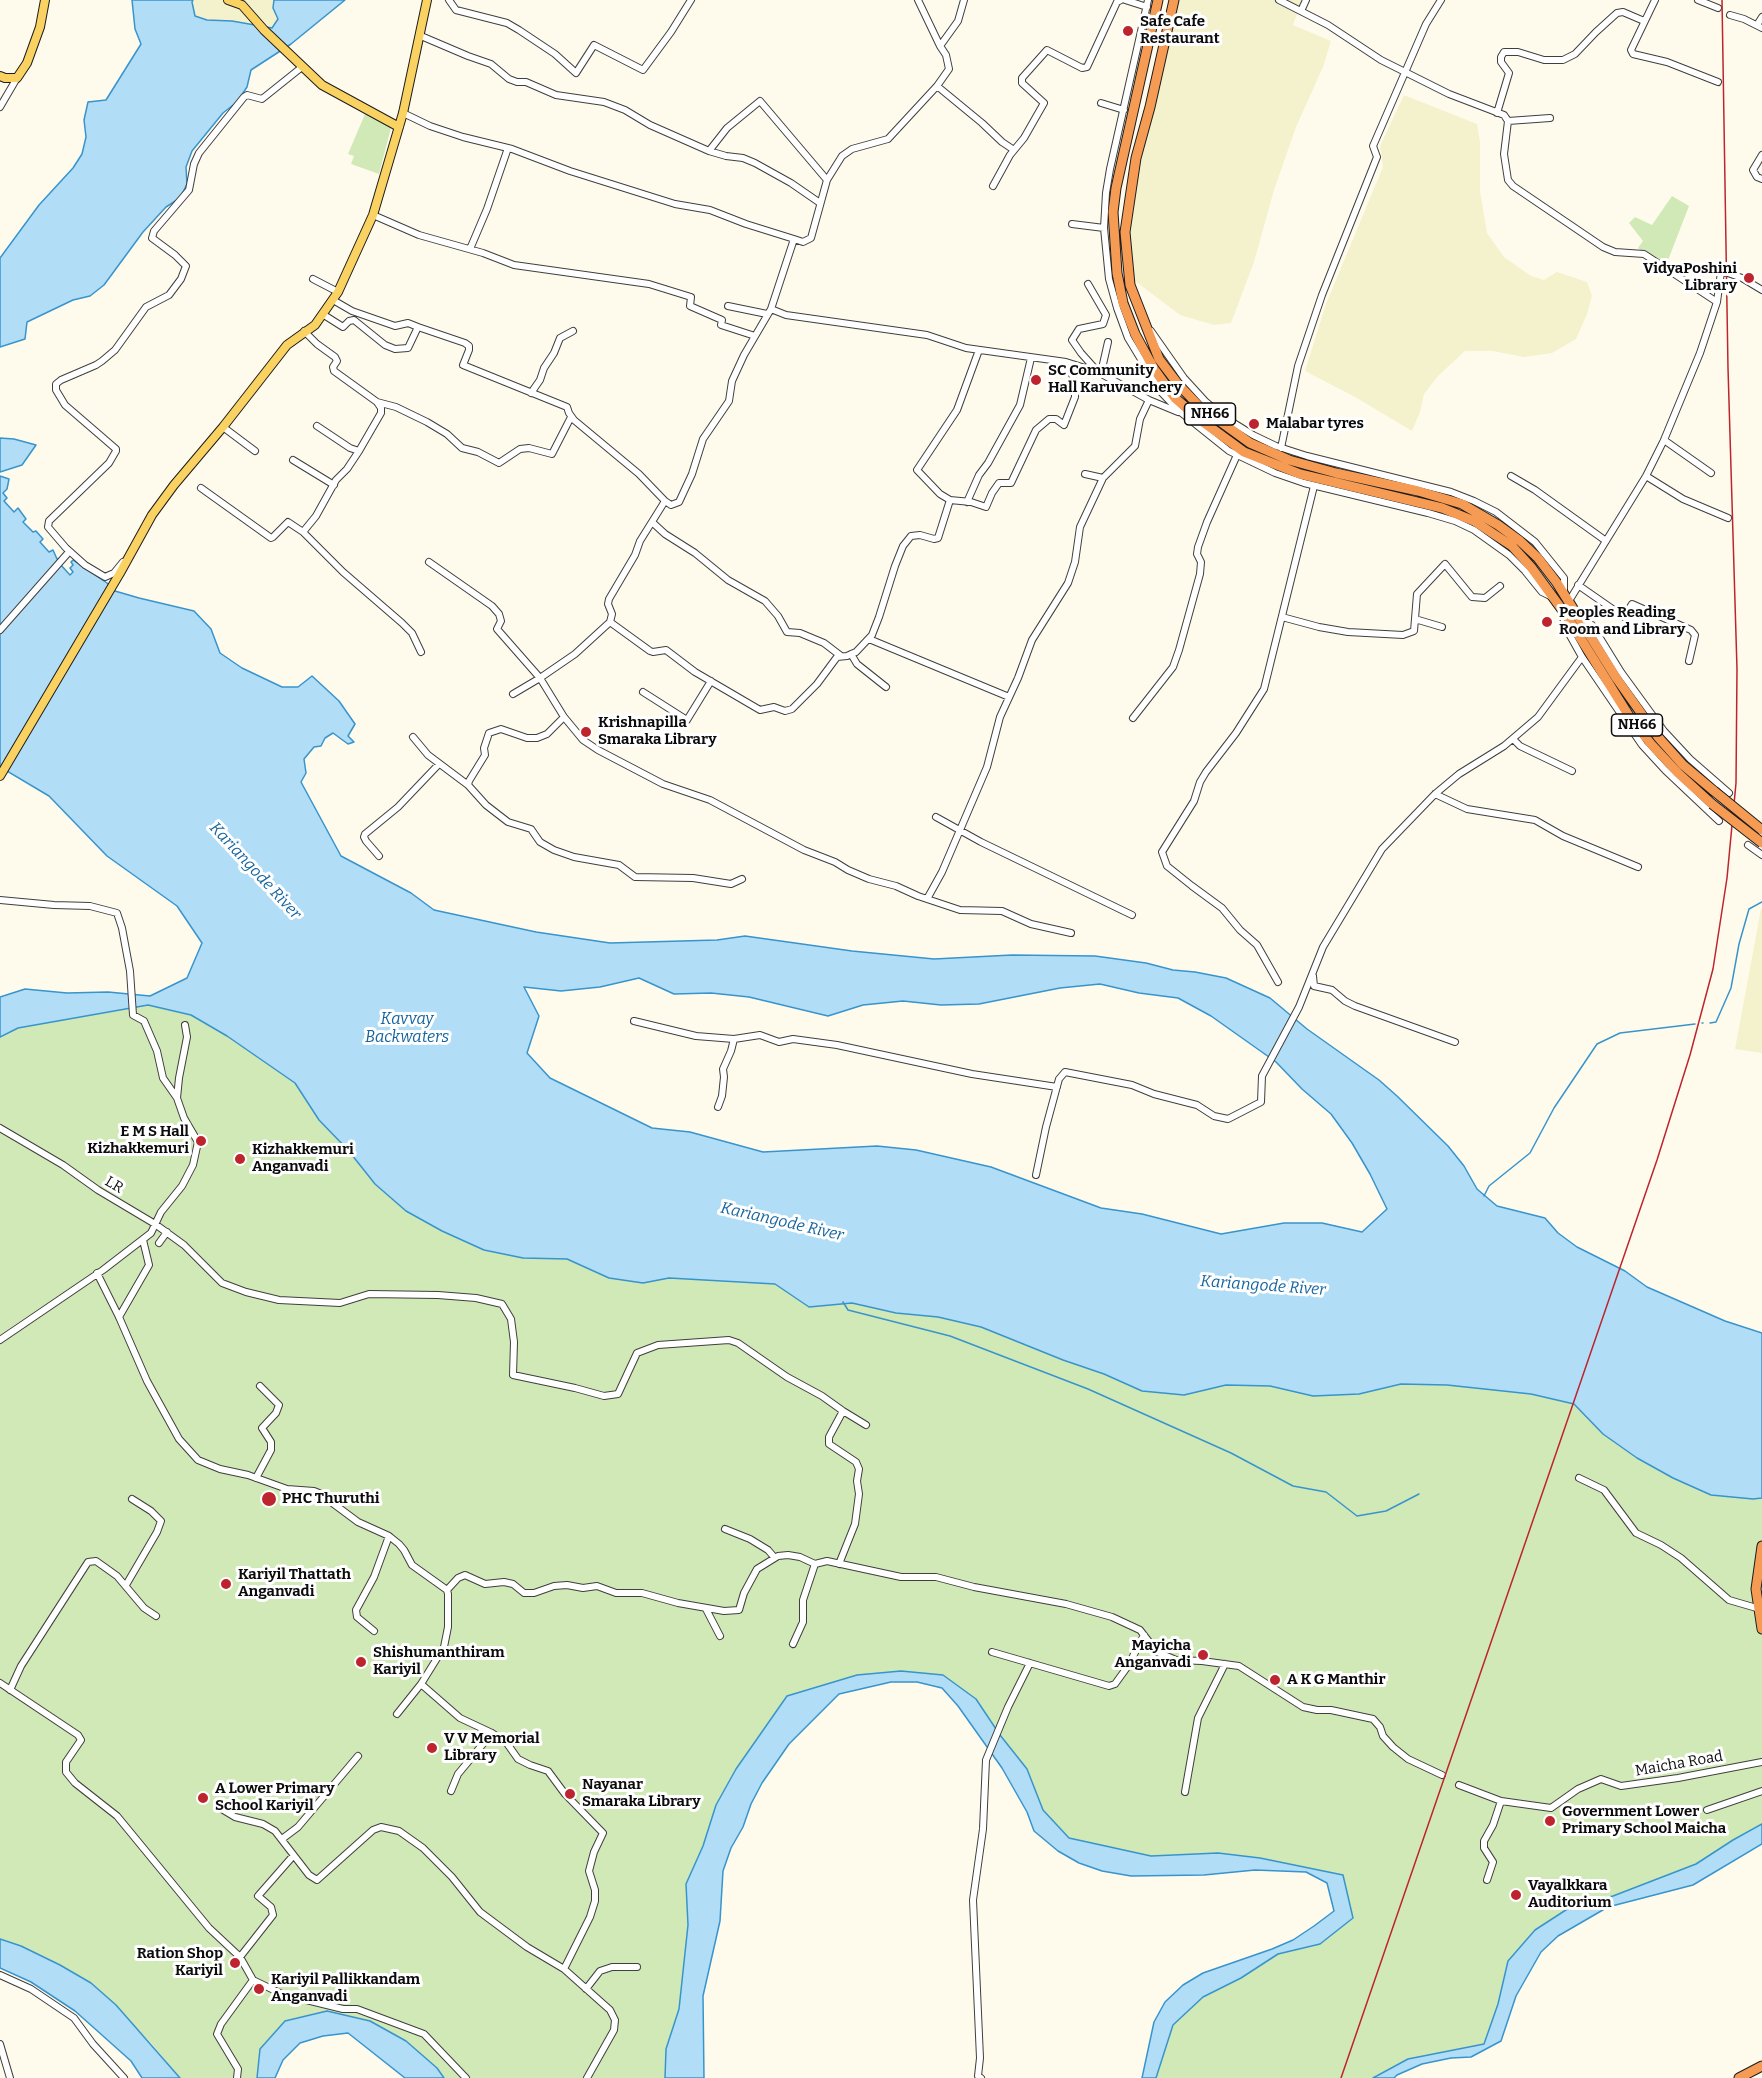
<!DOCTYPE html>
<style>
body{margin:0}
canvas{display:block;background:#fffbec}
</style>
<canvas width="1762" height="2078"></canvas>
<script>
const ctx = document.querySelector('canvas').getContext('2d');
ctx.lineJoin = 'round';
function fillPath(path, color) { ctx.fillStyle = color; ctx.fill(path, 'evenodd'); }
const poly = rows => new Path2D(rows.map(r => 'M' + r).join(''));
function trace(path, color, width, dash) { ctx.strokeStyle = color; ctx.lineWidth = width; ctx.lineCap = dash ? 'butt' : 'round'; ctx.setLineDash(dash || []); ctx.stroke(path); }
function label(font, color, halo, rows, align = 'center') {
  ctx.font = font + ' Bitter,serif'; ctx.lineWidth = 6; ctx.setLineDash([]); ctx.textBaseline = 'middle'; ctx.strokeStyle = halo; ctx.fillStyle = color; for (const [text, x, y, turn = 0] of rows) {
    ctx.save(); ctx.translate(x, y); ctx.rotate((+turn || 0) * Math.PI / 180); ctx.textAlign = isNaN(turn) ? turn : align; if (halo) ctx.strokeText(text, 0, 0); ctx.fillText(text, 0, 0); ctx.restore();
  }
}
const farmland = poly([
 [193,0,274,0,273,8,278,19,272,28,232,21,207,20,194,16,192,2],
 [1175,0,1302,0,1293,25,1331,41,1323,67,1296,127,1274,190,1254,262,1231,323,1214,325,1180,315,1123,272,1132,195],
 [1404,95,1477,124,1480,142,1480,191,1487,233,1504,257,1531,276,1544,280,1557,272,1587,282,1592,296,1587,314,1576,339,1552,353,1524,357,1493,351,1465,351,1438,376,1424,394,1420,412,1412,431,1355,397,1305,371,1326,304,1383,167,1380,146],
 [1761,909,1762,909,1762,1053,1735,1049]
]);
const green = poly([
 [365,114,392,124,379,174,351,164,354,156,348,154],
 [1672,196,1689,206,1665,268,1638,248,1643,241,1629,223,1635,217,1652,225],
 [148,1005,191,1015,227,1036,295,1083,319,1120,348,1150,375,1184,406,1211,442,1231,484,1250,523,1258,567,1259,609,1278,643,1283,669,1278,775,1284,809,1307,852,1303,896,1313,938,1317,981,1327,1063,1360,1104,1374,1184,1395,1226,1385,1270,1386,1313,1396,1359,1394,1401,1384,1447,1385,1531,1394,1574,1404,1603,1434,1753,1499,1762,1498,1762,1824,1733,1840,1696,1864,1613,1896,1572,1906,1498,2004,1484,2044,1408,2059,1373,2078,1156,2078,1173,2025,1203,1997,1241,1978,1278,1954,1320,1944,1353,1918,1343,1876,1260,1858,1218,1853,1151,1856,1069,1838,1043,1810,1027,1769,1000,1735,943,1675,901,1671,857,1675,787,1696,703,1846,686,1884,688,1925,679,2009,666,2049,665,2078,444,2078,437,2068,370,2021,260,2049,257,2078,180,2078,150,2042,91,1983,60,1965,21,1946,0,1939,0,1037,18,1028]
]);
const water = poly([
 [132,0,193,0,192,2,195,16,207,20,232,21,272,28,278,19,273,8,274,0,345,0,291,44,251,70,247,87,237,102,223,113,192,151,186,167,187,184,180,198,166,207,143,232,104,285,90,296,73,300,27,322,25,339,0,347,0,258,39,205,73,168,82,154,86,137,84,120,88,102,106,100,141,44,135,29,132,0],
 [0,438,14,439,36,445,22,465,0,472,0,438],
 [0,476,9,479,7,489,3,493,7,498,4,501,14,512,18,508,26,519,23,522,33,532,36,531,43,539,40,542,49,552,53,550,57,559,61,558,60,564,70,575,73,572,70,568,73,565,71,562,73,560,107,583,115,591,139,598,194,611,211,629,220,653,242,668,282,687,298,687,312,676,339,701,355,724,348,736,354,742,348,744,333,733,325,738,321,746,314,747,304,759,306,773,301,782,341,856,411,893,434,910,536,932,610,943,717,940,745,936,852,951,934,959,1012,955,1095,956,1146,963,1173,970,1195,972,1226,978,1270,998,1307,1029,1379,1080,1397,1096,1448,1146,1464,1166,1477,1189,1497,1206,1545,1218,1558,1233,1577,1247,1625,1271,1647,1287,1725,1321,1762,1333,1762,1498,1753,1499,1711,1495,1673,1478,1637,1458,1603,1434,1574,1404,1531,1394,1447,1385,1401,1384,1359,1394,1313,1396,1270,1386,1226,1385,1184,1395,1142,1391,1104,1374,1063,1360,981,1327,938,1317,896,1313,852,1303,809,1307,775,1284,669,1278,643,1283,609,1278,567,1259,523,1258,484,1250,442,1231,406,1211,375,1184,348,1150,319,1120,295,1083,227,1036,191,1015,148,1005,18,1028,0,1037,0,997,25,989,67,993,108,992,150,996,187,978,202,943,177,906,107,856,49,796,0,767,0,476],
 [639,978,674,994,711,993,749,997,828,1016,863,1005,903,1001,941,1005,979,1004,1060,988,1100,984,1139,993,1178,998,1211,1016,1276,1062,1302,1089,1331,1114,1352,1143,1370,1174,1387,1209,1362,1232,1322,1223,1284,1223,1221,1234,1142,1214,1101,1208,991,1167,916,1150,877,1146,763,1152,690,1132,652,1128,550,1078,527,1053,539,1016,524,987,561,991,600,987,639,978],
 [901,1671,943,1675,976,1699,1000,1735,1027,1769,1043,1810,1069,1838,1151,1856,1218,1853,1260,1858,1343,1875,1353,1918,1320,1944,1278,1954,1241,1978,1203,1997,1173,2025,1156,2078,1142,2078,1154,2022,1165,2002,1183,1985,1203,1973,1272,1949,1293,1940,1314,1926,1334,1911,1327,1883,1306,1872,1255,1870,1204,1875,1131,1876,1102,1871,1079,1863,1058,1851,1034,1831,1027,1812,1002,1768,958,1706,942,1688,917,1682,891,1682,839,1694,789,1744,762,1783,751,1804,743,1827,731,1848,723,1871,720,1921,703,1996,704,2078,665,2078,666,2049,679,2009,688,1925,686,1884,703,1846,716,1805,736,1769,787,1696,857,1675,901,1671],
 [1762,1824,1762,1844,1693,1885,1608,1907,1558,1936,1541,1952,1516,1996,1501,2041,1471,2057,1451,2058,1422,2064,1397,2075,1394,2078,1373,2078,1408,2059,1484,2044,1498,2004,1508,1961,1535,1930,1572,1906,1613,1896,1696,1864,1733,1840,1762,1824],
 [0,1939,21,1946,60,1965,91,1983,116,2005,180,2078,142,2078,131,2061,75,2011,31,1982,0,1968,0,1939],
 [327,2011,370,2021,406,2041,437,2068,444,2078,405,2078,348,2033,323,2036,300,2043,283,2060,275,2078,257,2078,260,2049,285,2021,327,2011]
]);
const stream = poly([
 [1702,1023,1703,1023],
 [1710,1023,1716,1022,1731,988,1739,944,1749,909,1762,902],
 [1484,1196,1489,1186,1530,1153,1554,1108,1597,1044,1620,1033,1695,1024],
 [843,1302,848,1310,950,1336,1088,1389,1231,1453,1293,1486,1326,1492,1357,1516,1386,1511,1419,1494]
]);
const minor = poly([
 [449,0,456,10,507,23,519,30,555,54,576,73,594,45,643,70,671,32,691,0],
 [918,0,940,46],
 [1125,0,1147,7],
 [1148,0,1110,169,1106,193,1104,228,1109,279,1117,308,1128,338,1160,391,1179,411,1229,451,1275,473,1304,483,1428,513,1455,521,1474,530,1509,555,1525,571,1542,592,1552,597],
 [1279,0,1328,25,1381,60,1449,94,1504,115,1508,121,1504,154,1508,180,1513,186,1603,247,1615,252,1644,254,1717,302,1721,272,1728,273,1742,278,1762,290],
 [1655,0,1631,50,1633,54,1667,62,1718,82],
 [1698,0,1718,8],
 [1301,11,1306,0],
 [1730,15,1744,19,1762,28],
 [1757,25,1762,17],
 [421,36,468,56,491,64,509,79,517,82,526,82,556,95,604,102,625,110,650,125,709,151,726,156,743,158,755,163,791,183,820,203],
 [937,86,982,123,1002,142,1014,150],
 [1101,103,1124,110],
 [0,107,17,78],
 [403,113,430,126,463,137,512,149,570,171,675,204,710,210,746,224,794,239],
 [1497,113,1509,73,1501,62,1501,57,1504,52,1518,52,1544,60,1563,60,1575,54,1596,32,1617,13,1623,12,1644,21],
 [1508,121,1550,118],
 [709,151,727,128,760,101,827,180],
 [1762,155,1753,170,1757,177,1762,179],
 [993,186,1010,155,1024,138,1044,103,1022,83,1022,78,1047,50,1082,68,1087,67,1117,2,1121,0],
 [373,215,419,235,483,253,514,265,649,284,691,297,690,306,722,320,721,325,755,336],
 [1072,224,1104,228],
 [470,249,487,209,508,148],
 [313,279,338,292],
 [1088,284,1106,315,1103,324,1079,329,1072,340,1081,353,1098,372,1149,400,1178,412],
 [333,300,352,311,395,326,408,323,418,327],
 [728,306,767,314],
 [771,309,786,315,927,335,966,348,1066,362,1098,372],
 [324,315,343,327,349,321,354,320,385,345,395,349,408,348,418,327,465,343,469,346,469,350,463,365,567,407,569,413,574,420,639,474,665,501],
 [304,331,317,344,335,357,337,361,333,367,334,371,377,402,381,408,381,413,359,451,347,469,336,480,316,516,303,532,343,572,402,623,412,633,421,652],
 [1151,331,1184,378,1205,401,1224,417,1253,435,1276,446,1307,456,1451,492,1474,501,1496,512,1535,542,1564,578,1564,593],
 [1101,373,1108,342],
 [531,393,540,380,544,368,554,353,560,338,573,331],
 [377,402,396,407,427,422,447,434,462,448,478,452,499,463,520,449,529,448,552,454,571,417],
 [317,426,350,448,359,451],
 [223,427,255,451],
 [1664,440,1711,473],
 [1281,448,1298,366,1322,295,1377,157,1373,146,1426,24,1441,0],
 [293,460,334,485],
 [1085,474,1103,478],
 [1511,476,1535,490,1606,541],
 [1646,476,1683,499,1728,518],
 [201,488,271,538,273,537,288,522,303,532],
 [950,500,940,494,917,470,957,410,979,350],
 [967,502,979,475,988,463,1020,405,1031,358],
 [652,522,665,534,695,553,728,580,765,601,778,616,787,632,800,633,824,643,841,656],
 [123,562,114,573,105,577,85,565,66,548,48,527,49,521,109,463,116,451,116,449,65,405,56,390,56,384,61,380,96,365,102,361,115,350,146,307,169,295,181,279,186,266,175,255,152,238,154,231,189,190,194,164,199,153,244,97,247,95,262,99,302,67],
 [429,562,492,606,499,614,501,621,497,629,540,678,564,717,583,740,598,750,663,784,710,800,804,850,835,862,848,870,869,879,896,886,918,896,960,910,1002,911,1031,924,1071,933],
 [1578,585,1624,617,1632,604,1691,630,1695,635,1689,661],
 [1569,601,1646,476,1664,440,1700,353,1717,302],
 [1566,615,1563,623,1582,657,1642,745,1665,770,1719,821],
 [1282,617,1319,627,1348,632,1403,635,1414,631,1417,594,1445,564,1472,597,1485,598,1500,586],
 [1415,619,1442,627],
 [610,622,650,651,653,652,666,650,695,672,760,710,774,707,785,711,792,709,817,684,837,657,847,656,856,652,872,635,879,617,895,566,903,546,911,536,920,535,934,539,938,538,950,500,971,502,986,507,992,493,999,483,1011,483,1036,430,1049,419,1056,419,1064,425,1075,397,1075,386,1072,374,1075,365],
 [1585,626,1592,625,1621,672,1664,731,1690,759,1729,793],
 [0,630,68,553],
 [869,639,1009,697],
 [851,654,857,664,886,687],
 [643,692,687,720,711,681],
 [513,694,540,678,575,654,610,622,612,614,608,604,609,599,635,555,640,541,665,501,671,505,679,502,692,474,703,439,729,401,732,381,744,355,771,309,794,239,803,242,811,238,827,180,842,156,852,149,888,139,937,86,949,69,946,55,940,46,958,21,964,0],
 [564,717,547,734,537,738,527,738,501,729,489,733,484,748,485,755,469,781,468,785,486,805,508,822,531,829,540,842,554,850,574,857,619,865,635,877,693,878,731,884,742,879],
 [1133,718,1173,667,1179,650,1200,574,1201,562,1197,554,1198,547,1207,522,1237,455],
 [413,737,428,755,468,785],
 [1513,739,1520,746,1572,771],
 [1435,794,1467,809,1535,820,1563,836,1638,867],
 [936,817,981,842,1132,915],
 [1748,845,1762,855],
 [379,856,366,841,364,837,365,834,398,807,439,764],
 [927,899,942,872,987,767,1000,717,1018,678,1032,640,1068,583,1075,562,1080,527,1103,478,1135,446,1140,419,1149,400],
 [0,900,54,905,90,906,117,913,122,928,130,971,133,1015,144,1021,157,1051,163,1078,177,1098],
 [1313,976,1314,986,1332,990,1345,1001,1355,1006,1455,1042],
 [1278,982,1257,945,1240,930,1222,908,1192,886,1167,866,1162,852,1194,801,1200,782,1206,772,1236,733,1264,689,1314,486],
 [634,1021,696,1036,734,1039],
 [718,1107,722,1096,724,1077,723,1069,731,1051,734,1039,760,1035,779,1042,793,1039,837,1045,972,1074,1057,1087],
 [0,1128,63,1165,98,1190,155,1224,184,1245,222,1283,246,1292,279,1300,340,1303,369,1294,438,1295,476,1298,502,1304,511,1319,514,1342,513,1375,575,1388,604,1396,618,1394,637,1353,658,1345,729,1340,738,1343,787,1377,822,1396,843,1411,829,1437,829,1444,856,1462,859,1469,857,1481,859,1494,855,1524,839,1564],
 [1036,1175,1046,1127,1059,1079,1065,1072,1132,1085,1154,1094,1197,1105,1214,1116,1228,1119,1261,1102,1262,1076,1299,1007,1323,947,1382,849,1435,794,1459,774,1504,746,1538,717,1582,657],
 [159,1243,167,1232],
 [97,1273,119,1317,147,1381,179,1439,198,1460,220,1469,248,1475,287,1489,314,1491,319,1493,358,1522,389,1536,399,1544,404,1550,412,1565,447,1590,448,1594,448,1627,444,1647,421,1684,460,1718,492,1733,506,1742,518,1759,530,1765,548,1771,565,1794,603,1833,594,1852,589,1871,595,1890,595,1901,590,1917,564,1969,610,2010,615,2020,614,2030,587,2078],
 [119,1317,149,1265,143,1240],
 [0,1340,103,1270,151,1233,161,1212,182,1186,193,1165,198,1142,184,1118,177,1098,179,1078,187,1037,185,1025],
 [843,1411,866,1425],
 [256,1478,271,1450,271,1442,262,1428,276,1413,279,1405,260,1386],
 [1579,1478,1604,1490,1636,1533,1661,1545,1681,1558,1729,1600,1760,1609],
 [725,1529,750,1539,768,1550,774,1557],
 [126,1585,157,1532,161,1521,151,1511,132,1499],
 [447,1590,458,1578,465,1575,485,1584,504,1582,513,1584,524,1593,534,1593,554,1586,567,1585,583,1588,597,1586,616,1593,642,1593,678,1603,724,1611,739,1610,744,1593,757,1569,778,1556,788,1555,800,1557,815,1564,827,1561,901,1577,936,1577,974,1587,1066,1604,1112,1617,1140,1630,1157,1652,1176,1660,1202,1661,1239,1666,1303,1707,1317,1710,1331,1710,1373,1719,1380,1727,1383,1736,1393,1747,1408,1759,1442,1775],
 [706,1609,720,1636],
 [374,1631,357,1617,356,1610,374,1577,389,1536],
 [793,1644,803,1622,803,1600,815,1564],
 [992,1652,1109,1686,1115,1684,1128,1666,1144,1635],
 [0,1683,78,1735,81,1740,66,1762,66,1772,75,1783,117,1816,209,1928,240,1957,253,1980,282,1994,343,2009,357,2009,424,2034,466,2078],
 [10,1690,21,1666,88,1562,96,1561,117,1576,144,1608,156,1616],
 [397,1714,421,1684],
 [1459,1785,1501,1801,1551,1808,1578,1789,1601,1779,1621,1786,1678,1778,1762,1762],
 [451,1791,458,1774,492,1733],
 [1185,1792,1198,1718,1225,1664],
 [220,1808,235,1817,263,1824,275,1831,309,1875,317,1880,373,1830,381,1827,399,1831,423,1848,452,1877,480,1912,527,1947,564,1969],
 [1707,1810,1762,1791],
 [282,1839,298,1827,358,1756],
 [1487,1880,1493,1862,1484,1848,1484,1841,1493,1825,1501,1801],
 [240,1957,273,1915,271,1907,258,1896,293,1856],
 [0,1975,31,1989,74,2018,93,2044,124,2078],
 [586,1989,600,1971,612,1967,637,1967],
 [0,2044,10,2078],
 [237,2078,238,2069,217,2034,221,2024,253,1980],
 [981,2078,978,2076,980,2058,973,1900,983,1829,986,1760,1008,1707,1030,1663]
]);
const major = poly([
 [228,0,242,5,264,30,322,85,399,127],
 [0,76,5,78,17,78,27,63,40,27,45,0],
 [0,776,120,573,152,515,174,485,223,427,287,345,315,325,338,292,373,215,403,113,427,0]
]);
const highway = poly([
 [1158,0,1116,188,1113,212,1117,273,1123,303,1135,334,1154,369,1175,398,1199,419,1244,452,1300,474,1442,508,1474,521,1512,546,1531,567,1566,615,1629,716,1651,744,1678,773,1712,804],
 [1174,0,1150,107,1136,158,1125,232,1130,285,1159,359,1178,384,1199,406,1250,443,1289,460,1336,473,1418,491,1462,504,1498,525,1520,541,1538,558,1557,583,1617,679,1658,737,1683,765,1714,791],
 [1762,1546,1756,1589,1762,1629],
 [1739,2078,1762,2066]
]);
const rail = poly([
 [1341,2078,1657,1160,1690,1055,1713,969,1727,878,1736,783,1737,669,1728,368,1722,0]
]);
const highwayBridge = poly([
 [1714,791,1762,830],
 [1712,804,1762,843]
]);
const markers = [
 [1128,31,6,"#bd242e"],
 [1749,278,6,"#bd242e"],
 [1036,380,6,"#bd242e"],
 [1254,424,6,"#bd242e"],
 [1547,622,6,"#bd242e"],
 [586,732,6,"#bd242e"],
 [201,1141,6,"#bd242e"],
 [240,1159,6,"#bd242e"],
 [269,1499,8,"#bd242e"],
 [226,1584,6,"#bd242e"],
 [1203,1655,6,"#bd242e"],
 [361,1662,6,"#bd242e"],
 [1275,1680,6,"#bd242e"],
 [432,1748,6,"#bd242e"],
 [570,1794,6,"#bd242e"],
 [203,1798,6,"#bd242e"],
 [1550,1821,6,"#bd242e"],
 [1516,1895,6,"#bd242e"],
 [235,1963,6,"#bd242e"],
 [259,1989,6,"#bd242e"]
];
const shields = [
 [1210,414,51],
 [1637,725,51]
];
const shieldNames = [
 ["NH66",1210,414],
 ["NH66",1637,725]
];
const poiNames = [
 ["Safe Cafe",1140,22],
 ["Restaurant",1140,39],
 ["VidyaPoshini",1737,269,"right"],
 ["Library",1737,286,"right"],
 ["SC Community",1048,371],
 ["Hall Karuvanchery",1048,388],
 ["Malabar tyres",1266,424],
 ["Peoples Reading",1559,613],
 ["Room and Library",1559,630],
 ["Krishnapilla",598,723],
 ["Smaraka Library",598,740],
 ["E M S Hall",189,1132,"right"],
 ["Kizhakkemuri",189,1149,"right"],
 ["Kizhakkemuri",252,1150],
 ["Anganvadi",252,1167],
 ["PHC Thuruthi",282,1499],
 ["Kariyil Thattath",238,1575],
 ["Anganvadi",238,1592],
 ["Mayicha",1191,1646,"right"],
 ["Anganvadi",1191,1663,"right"],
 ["Shishumanthiram",373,1653],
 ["Kariyil",373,1670],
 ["A K G Manthir",1287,1680],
 ["V V Memorial",444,1739],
 ["Library",444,1756],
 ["Nayanar",582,1785],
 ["Smaraka Library",582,1802],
 ["A Lower Primary",215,1789],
 ["School Kariyil",215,1806],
 ["Government Lower",1562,1812],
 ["Primary School Maicha",1562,1829],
 ["Vayalkkara",1528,1886],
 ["Auditorium",1528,1903],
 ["Ration Shop",223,1954,"right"],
 ["Kariyil",223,1971,"right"],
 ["Kariyil Pallikkandam",271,1980],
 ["Anganvadi",271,1997]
];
const streetNames = [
 ["LR",114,1185,31],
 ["Maicha Road",1679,1764,-10]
];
const waterNames = [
 ["Kariangode River",255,871,47],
 ["Kavvay",407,1020],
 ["Backwaters",407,1038],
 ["Kariangode River",782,1222,13],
 ["Kariangode River",1263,1286,4]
];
fillPath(farmland, '#f4f1cd');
fillPath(green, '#d1e9b6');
fillPath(water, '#b1ddf6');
trace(water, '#3894cd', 1.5);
trace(stream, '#3894cd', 1.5);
trace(minor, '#3f3f3f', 8);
trace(major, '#1d1d1d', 10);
trace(highway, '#1d1d1d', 11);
trace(minor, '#fff', 6);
trace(major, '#f9d262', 8);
trace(highway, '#f59b54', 9);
trace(rail, '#bd242e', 1.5);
trace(highwayBridge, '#1d1d1d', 11, []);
trace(highwayBridge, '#f59b54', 9);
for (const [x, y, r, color] of markers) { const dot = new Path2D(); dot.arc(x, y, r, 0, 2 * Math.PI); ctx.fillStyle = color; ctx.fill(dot); trace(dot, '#fff', 2); }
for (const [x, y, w] of shields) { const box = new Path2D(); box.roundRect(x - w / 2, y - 11, w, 22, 4.5); ctx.fillStyle = '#fff'; ctx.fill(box); trace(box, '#0c0c0c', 1.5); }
label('bold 14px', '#0c0c0c', null, shieldNames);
label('bold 15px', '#0c0c0c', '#fff', poiNames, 'left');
label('15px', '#0c0c0c', '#fff', streetNames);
label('italic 16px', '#16649e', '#fff', waterNames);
</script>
